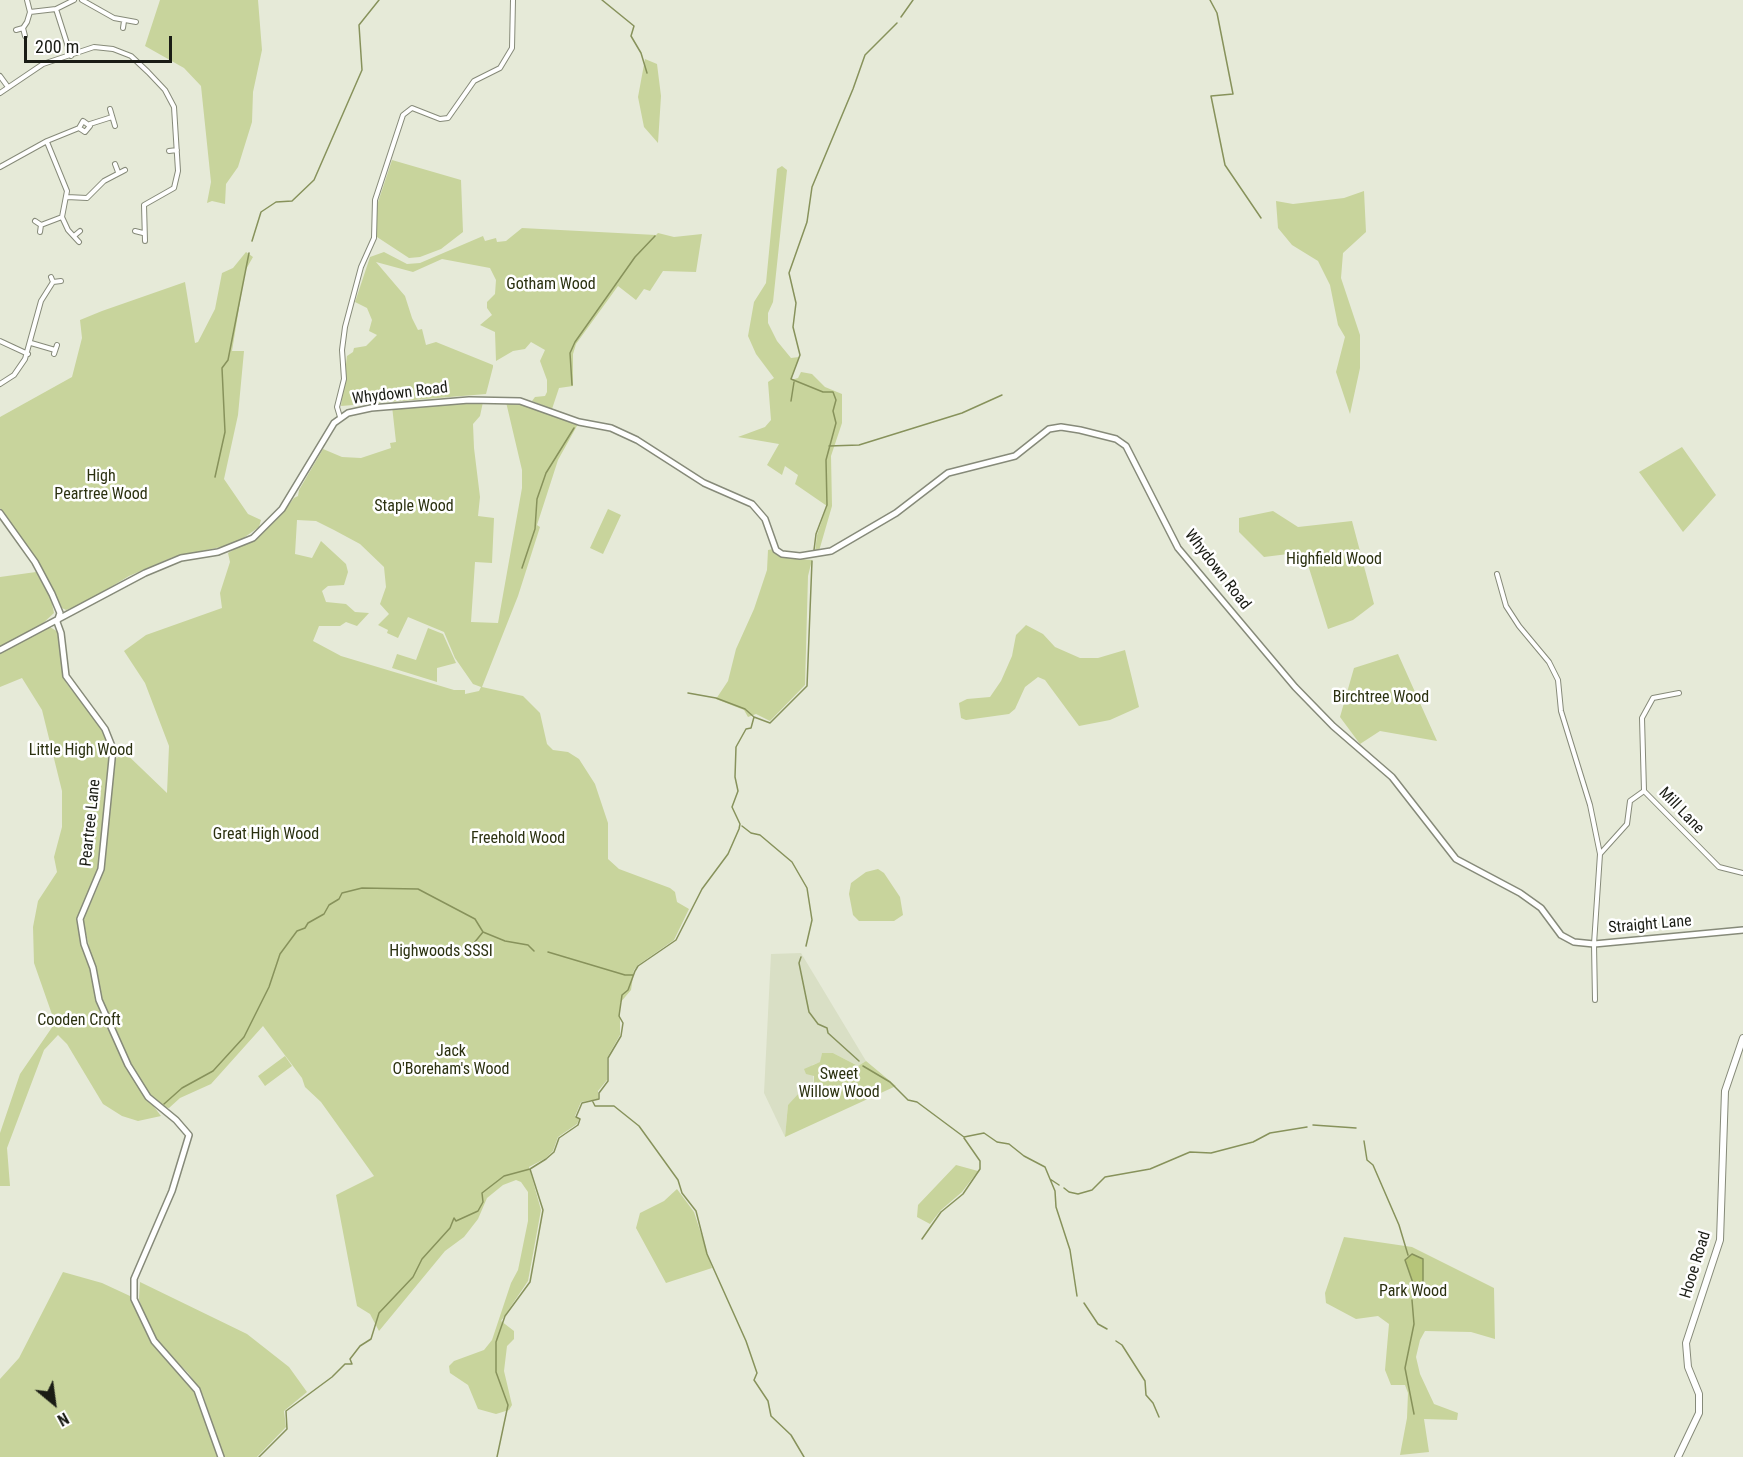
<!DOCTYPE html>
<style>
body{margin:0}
#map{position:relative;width:1743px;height:1457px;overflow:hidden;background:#e6ead8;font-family:"Roboto Condensed",sans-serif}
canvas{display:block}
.north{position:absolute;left:24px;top:1373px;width:60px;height:60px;-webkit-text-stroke:4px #fff;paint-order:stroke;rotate:151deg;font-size:16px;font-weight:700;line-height:24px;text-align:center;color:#1a1c15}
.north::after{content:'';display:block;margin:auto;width:21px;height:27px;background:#1a1c15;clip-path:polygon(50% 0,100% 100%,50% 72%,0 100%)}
.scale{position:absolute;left:24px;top:36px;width:148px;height:27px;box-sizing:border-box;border:3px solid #1a1c15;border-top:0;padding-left:8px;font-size:18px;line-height:21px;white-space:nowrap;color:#1a1c15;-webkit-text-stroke:4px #fff;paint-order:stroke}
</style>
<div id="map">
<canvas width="1743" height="1457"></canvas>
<div class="north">N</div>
<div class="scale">200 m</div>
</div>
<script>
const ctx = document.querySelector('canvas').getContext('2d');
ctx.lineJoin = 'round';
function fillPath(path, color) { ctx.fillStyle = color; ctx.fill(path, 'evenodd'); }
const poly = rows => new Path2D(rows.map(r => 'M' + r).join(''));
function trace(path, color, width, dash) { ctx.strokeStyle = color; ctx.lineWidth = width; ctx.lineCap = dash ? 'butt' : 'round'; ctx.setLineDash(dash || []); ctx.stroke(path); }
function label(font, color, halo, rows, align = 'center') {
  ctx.font = font + ' "Roboto Condensed",sans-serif'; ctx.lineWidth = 5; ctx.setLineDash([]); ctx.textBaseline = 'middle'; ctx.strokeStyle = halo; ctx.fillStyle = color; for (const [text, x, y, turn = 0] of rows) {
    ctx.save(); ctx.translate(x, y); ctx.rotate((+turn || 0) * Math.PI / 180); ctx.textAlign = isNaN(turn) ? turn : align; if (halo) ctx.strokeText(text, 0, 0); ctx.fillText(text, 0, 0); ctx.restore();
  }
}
const built = poly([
 [801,953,866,1061,858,1066,833,1053,822,1053,821,1062,812,1065,814,1086,788,1105,785,1137,764,1093,771,954]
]);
const green = poly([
 [160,0,258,0,262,50,253,92,252,122,238,167,226,184,225,204,212,201,207,203,211,182,201,86,184,68,145,46],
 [645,59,657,64,661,96,658,143,644,127,638,97],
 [392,160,461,180,463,232,441,249,420,257,409,258,377,237,376,208],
 [782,166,787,170,773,302,768,313,768,323,777,341,791,358,799,357,791,380,798,378,801,372,812,374,825,387,842,394,842,423,831,456,832,506,819,551,815,552,817,535,827,506,795,484,798,475,785,466,782,475,767,465,779,444,738,437,765,427,771,420,768,382,774,378,756,354,748,336,754,302,766,283,777,169],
 [1364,191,1366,232,1343,253,1341,278,1360,335,1360,368,1350,414,1336,372,1345,337,1338,325,1330,285,1318,261,1292,245,1278,228,1276,201,1293,204,1344,198],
 [522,228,656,235,658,233,674,237,702,234,696,272,663,271,650,291,644,289,636,300,618,286,576,344,573,354,573,386,559,388,552,409,532,401,535,397,545,396,547,392,547,380,540,361,545,350,531,342,525,349,513,351,496,361,495,332,480,325,492,315,487,308,487,302,495,294,496,280,490,268,442,259,413,272,376,262,405,296,412,318,418,330,422,329,426,345,436,342,493,365,493,367,486,394,341,406,347,356,353,352,354,348,366,346,377,335,369,331,372,320,367,308,355,302,370,257,384,252,407,264,420,263,483,236,485,241,496,238,497,242,506,241],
 [246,252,253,257,245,271,232,351,244,351,238,415,224,479,248,514,261,520,259,527,235,544,173,557,129,576,84,603,66,610,62,608,40,565,0,508,0,417,72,377,82,338,80,320,102,311,185,282,195,343,198,342,215,309,222,273,233,268],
 [483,402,480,416,473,424,474,448,480,497,478,516,494,518,492,563,475,562,471,622,498,623,522,488,522,470,506,402,518,403,578,424,558,460,537,525,540,527,518,596,482,687,523,696,540,713,547,744,553,750,568,752,579,759,595,784,608,823,608,859,619,869,670,888,675,892,677,902,689,909,674,940,638,965,634,970,631,990,620,1003,620,1035,607,1058,607,1080,598,1091,598,1099,581,1102,575,1116,579,1119,577,1124,558,1137,553,1151,546,1158,529,1167,541,1210,528,1281,501,1321,514,1331,514,1339,507,1346,504,1371,512,1405,509,1410,496,1414,478,1409,468,1385,450,1373,449,1366,454,1361,484,1350,492,1340,511,1283,518,1270,528,1221,528,1192,521,1182,516,1180,503,1185,487,1198,478,1219,464,1237,445,1251,379,1331,370,1314,357,1306,336,1195,374,1176,321,1102,305,1087,302,1078,263,1026,211,1084,180,1098,169,1108,162,1107,151,1097,130,1065,101,999,83,920,100,882,104,863,115,759,122,755,116,744,167,793,169,746,145,683,124,651,146,635,222,608,220,593,230,562,228,553,263,533,281,515,294,498,298,496,299,490,323,449,342,457,361,458,391,448,390,443,396,442,392,406],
 [297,520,316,521,334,530,360,544,384,567,386,587,380,604,389,614,378,625,388,630,387,633,398,638,408,617,444,632,455,658,473,684,481,687,479,691,465,694,465,690,454,690,341,656,313,641,319,626,340,626,346,622,357,626,369,613,355,612,346,604,326,602,322,591,328,586,344,585,348,572,346,564,321,541,312,558,295,554],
 [1682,447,1716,495,1683,532,1639,472],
 [608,509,621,515,603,554,590,548],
 [1273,511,1298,527,1352,521,1374,604,1353,620,1328,629,1304,552,1264,557,1239,532,1239,518],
 [773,549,788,558,812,560,808,576,805,685,770,721,756,714,748,717,744,710,716,699,728,681,736,649,754,609,767,570,768,550],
 [36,572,51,599,54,613,40,626,0,648,0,577],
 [1026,625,1043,634,1055,647,1080,658,1098,658,1125,650,1139,707,1110,720,1079,726,1045,680,1038,677,1025,687,1015,709,1009,714,966,720,961,718,959,703,967,699,990,697,1001,681,1012,656,1016,635],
 [48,626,60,633,63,676,67,684,99,725,110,748,98,869,77,918,82,943,91,969,98,1004,131,1076,161,1116,138,1121,122,1116,103,1104,67,1044,58,1035,44,1050,7,1148,10,1186,0,1186,0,1133,20,1074,55,1023,34,963,33,927,38,901,57,872,54,857,62,827,62,791,42,710,22,678,0,687,0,654],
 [428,628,443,634,456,663,437,668,437,682,392,668,397,654,416,660],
 [1398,654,1437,741,1380,731,1360,744,1340,717,1354,668],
 [878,869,884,873,900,897,903,915,894,921,859,921,853,915,849,894,851,883,866,872],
 [822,1053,833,1053,858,1066,866,1061,896,1086,785,1137,788,1105,801,1091,808,1091,814,1086,814,1076,806,1074,804,1069,820,1062],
 [285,1056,292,1066,265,1086,258,1076],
 [956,1165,978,1171,962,1192,941,1210,930,1224,917,1217,918,1205],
 [677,1189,694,1212,712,1268,666,1283,636,1228,640,1213,664,1201],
 [1344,1237,1412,1247,1494,1288,1495,1339,1471,1332,1425,1331,1420,1340,1416,1357,1420,1374,1434,1404,1458,1413,1457,1420,1424,1419,1429,1452,1400,1455,1407,1418,1408,1393,1405,1385,1391,1385,1385,1370,1389,1324,1378,1316,1356,1319,1326,1303,1325,1293],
 [63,1272,102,1283,130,1296,152,1342,176,1368,199,1399,218,1457,0,1457,0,1379,19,1358],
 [140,1282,247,1334,289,1367,307,1392,284,1411,286,1427,257,1457,223,1457,203,1395,189,1374,156,1340,145,1319,139,1299]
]);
const water = poly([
 [1412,1254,1423,1259,1423,1285,1414,1292,1414,1286,1405,1260,1412,1254]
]);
const stream = poly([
 [602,0,634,26,631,36,641,53,647,73],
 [1210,0,1217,13,1233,94,1211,96,1225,165,1261,218],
 [901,17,913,0],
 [252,241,261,212,276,202,292,201,314,180,362,70,359,25,379,0],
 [572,385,570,353,575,342,635,257,655,236],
 [791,401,794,382],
 [829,446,859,445,962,413,1002,395],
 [215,477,225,432,222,368,228,360,249,253],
 [814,550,816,534,827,505,826,460,836,423,833,411,836,400,833,392,823,392,791,379,800,355,793,327,796,303,789,273,807,222,812,187,853,89,865,55,897,23],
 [522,568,535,529,537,499,546,473,574,428],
 [688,693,716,698,745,709,754,717],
 [742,826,751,833,760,835,792,862,807,888,812,920,806,946],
 [474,943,483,932],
 [548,952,625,975,633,975],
 [801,957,799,963,809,1012,818,1024,827,1028,828,1033,859,1061],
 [863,1066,890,1082,908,1100,917,1102,964,1137,984,1133,997,1142,1009,1144,1024,1156,1045,1167,1055,1191,1056,1207,1070,1250,1077,1296],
 [593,1102,595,1106,614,1106,639,1126,678,1180,682,1193,696,1211,707,1254,746,1341,757,1373,754,1380,768,1401,771,1416,791,1435,804,1457],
 [164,1104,182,1088,213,1071,244,1037,269,987,280,954,297,931,305,928,308,923,324,914,329,905,339,899,342,893,362,888,418,889,475,919,483,932,505,941,528,945,534,951],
 [1313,1125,1356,1128],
 [1364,1141,1367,1160,1373,1165,1399,1225,1408,1255],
 [1050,1179,1059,1185],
 [1064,1188,1069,1192,1078,1194,1092,1190,1105,1177,1150,1169,1190,1152,1211,1153,1253,1142,1270,1133,1307,1127],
 [922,1239,941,1212,963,1194,980,1169,980,1161,964,1138],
 [1412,1296,1414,1292],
 [1412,1300,1414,1324,1405,1368,1414,1414],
 [1084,1303,1098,1324,1107,1329],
 [1116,1341,1122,1345,1145,1381,1146,1395,1153,1403,1159,1417],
 [259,1457,287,1429,286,1411,332,1377,345,1364,352,1364,350,1359,360,1346,371,1339,379,1313,413,1277,422,1259,450,1228,454,1218,456,1221,478,1211,483,1202,482,1193,504,1176,530,1169,546,1159,554,1152,559,1138,578,1125,580,1119,576,1117,582,1103,599,1099,599,1093,608,1081,608,1058,621,1036,623,1023,619,1016,622,995,628,990,635,971,638,966,676,940,702,889,728,854,739,829,740,824,732,807,738,791,735,777,736,747,746,729,751,728,754,717,770,723,807,686,812,561],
 [497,1457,508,1405,496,1372,496,1342,505,1316,530,1282,543,1210,530,1169]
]);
const minor = poly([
 [82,0,114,18,136,22],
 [56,9,71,56],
 [30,12,56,9,74,0],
 [23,28,25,36],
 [123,28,124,21],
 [16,30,23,28,27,22,30,12,27,0],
 [0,76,8,87],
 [0,93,43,64,94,47,113,49,131,56,148,72,165,90,174,107,178,171,174,188,144,205,145,241],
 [110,109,115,126],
 [90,124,112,117],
 [47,142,67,191,62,217,68,230,79,242],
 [169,151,177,150],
 [115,164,118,172],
 [0,167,47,141,79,128,83,121,90,126,85,132,79,128],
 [67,197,87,198,104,181,125,170],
 [35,221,41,225,40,232],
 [41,225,62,217],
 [135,231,143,233],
 [74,236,80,231],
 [51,277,53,282,61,281],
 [0,341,28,354],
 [31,343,55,350],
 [54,354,57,345],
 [0,384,14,375,25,359,41,301,53,282],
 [340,417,337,407,344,379,342,350,345,327,361,267,374,238,375,200,403,115,412,108,440,119,448,118,474,81,500,68,512,48,513,0],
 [1497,574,1506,606,1519,626,1549,662,1558,680,1561,711,1590,805,1600,854],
 [1679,693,1653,698,1642,718,1644,791,1719,867,1743,873],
 [1595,1000,1594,944,1600,854,1627,824,1630,801,1644,791]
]);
const tertiary = poly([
 [0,513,35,562,52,594,60,613,57,622,61,633,66,676,105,729,113,749,101,869,80,919,84,944,93,968,99,1000,128,1065,148,1097,176,1120,189,1135,172,1191,134,1279,134,1299,154,1341,197,1390,221,1457],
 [0,650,145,573,181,558,218,552,253,538,282,509,334,423,348,413,371,408,469,400,520,401,579,422,611,428,637,440,704,483,752,504,765,519,776,550,782,554,800,556,831,551,896,513,948,473,1015,456,1049,429,1061,427,1080,430,1116,439,1126,446,1178,548,1295,687,1333,726,1392,777,1456,859,1520,893,1541,908,1561,935,1574,942,1594,944,1743,930]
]);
const secondary = poly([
 [1678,1457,1699,1413,1699,1394,1688,1367,1686,1343,1720,1240,1725,1091,1743,1038]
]);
const parkNames = [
 ["Gotham Wood",551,285],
 ["High",101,477],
 ["Peartree Wood",101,495],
 ["Staple Wood",414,507],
 ["Highfield Wood",1334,560],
 ["Birchtree Wood",1381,698],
 ["Little High Wood",81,751],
 ["Great High Wood",266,835],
 ["Freehold Wood",518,839],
 ["Highwoods SSSI",441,952],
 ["Cooden Croft",79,1021],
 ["Jack",451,1052],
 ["O'Boreham's Wood",451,1070],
 ["Sweet",839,1075],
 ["Willow Wood",839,1093],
 ["Park Wood",1413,1292]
];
const streetNames = [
 ["Whydown Road",400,394,-7],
 ["Whydown Road",1217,570,52],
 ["Mill Lane",1681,811,46],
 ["Peartree Lane",91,823,-84],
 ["Straight Lane",1650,925,-5],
 ["Hooe Road",1696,1265,-73]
];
fillPath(built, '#d9dfc5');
fillPath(green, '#c8d49c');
fillPath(water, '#b6c579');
trace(water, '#87925b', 1.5);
trace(stream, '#87925b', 1.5);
trace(minor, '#868a79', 6);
trace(tertiary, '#868a79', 8);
trace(secondary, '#868a79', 8);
trace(minor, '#fff', 4);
trace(tertiary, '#fff', 5);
trace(secondary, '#fff', 6);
label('16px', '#2b3110', '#fff', parkNames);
label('16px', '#1a1c15', '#fff', streetNames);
</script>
